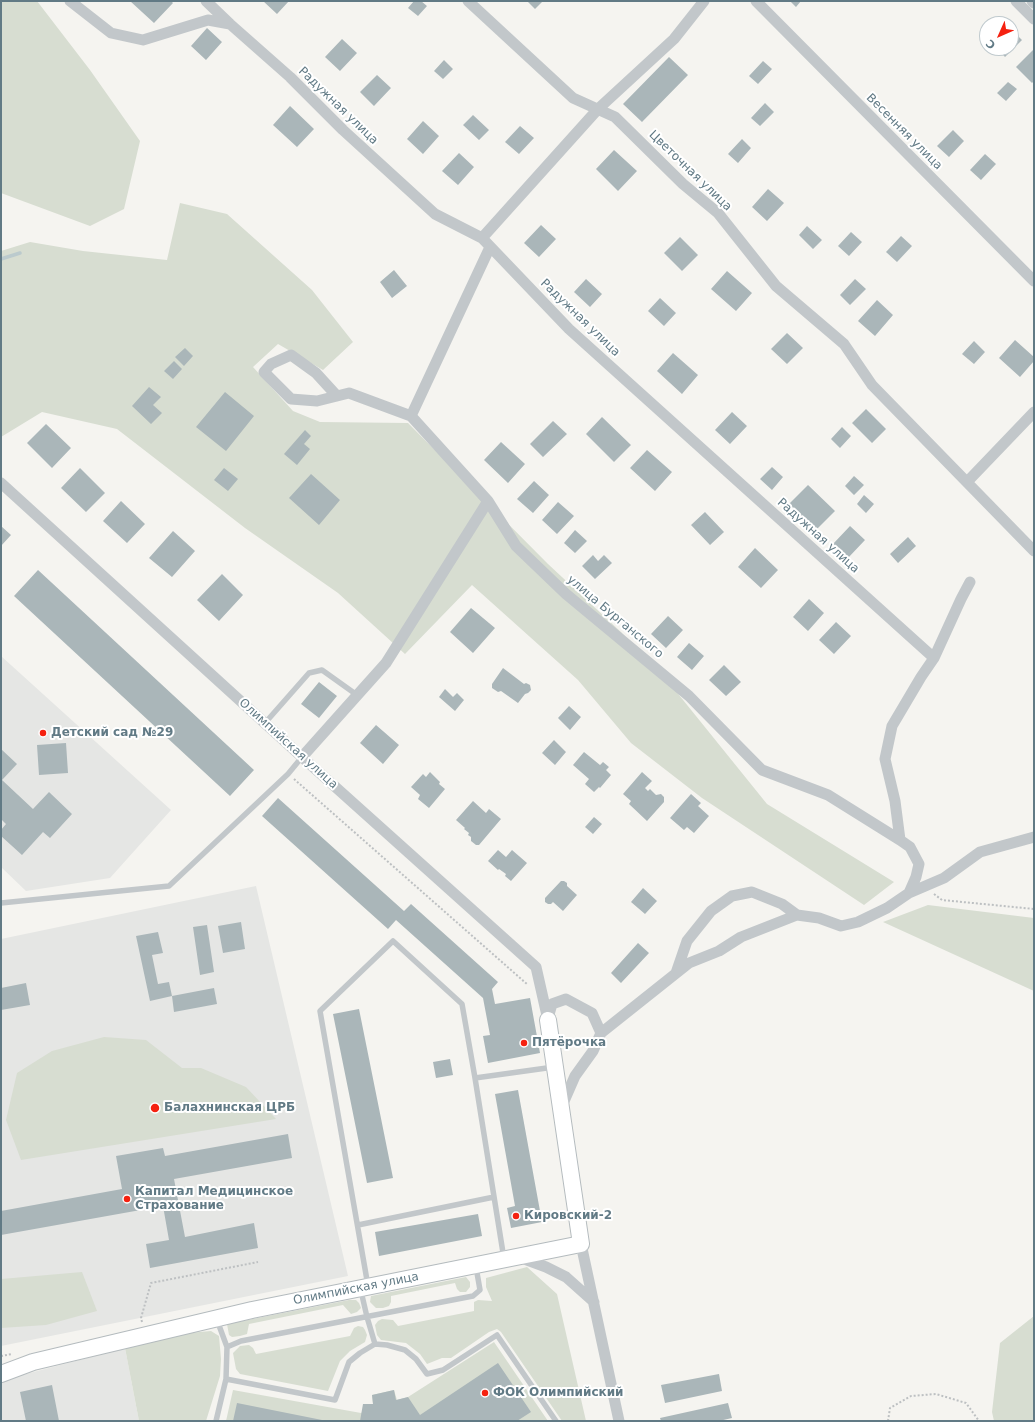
<!DOCTYPE html>
<meta charset="utf-8">
<style>
body{margin:0}
#map{position:relative;width:1035px;height:1422px;overflow:hidden;background:#f5f4f0;font-family:"DejaVu Sans",sans-serif}
canvas{display:block}
.frame{position:absolute;inset:0;border:2px solid #617a85;pointer-events:none}
.north{position:absolute;left:979px;top:16px;width:40px;height:40px;box-sizing:border-box;background:#fff;border:1px solid #c0cace;border-radius:50%;rotate:225deg;font-size:11px;font-weight:700;line-height:16px;text-align:center;color:#617a85}
.north::after{content:'';display:block;margin:auto;width:14px;height:18px;background:#f52110;clip-path:polygon(50% 0,100% 100%,50% 72%,0 100%)}
</style>
<div id="map">
<canvas width="1035" height="1422"></canvas>
<div class="frame"></div>
<div class="north">С</div>
</div>
<script>
const ctx = document.querySelector('canvas').getContext('2d');
ctx.lineJoin = 'round';
function fillPath(path, color) { ctx.fillStyle = color; ctx.fill(path, 'evenodd'); }
const poly = rows => new Path2D(rows.map(r => 'M' + r).join(''));
function trace(path, color, width, dash) { ctx.strokeStyle = color; ctx.lineWidth = width; ctx.lineCap = dash ? 'butt' : 'round'; ctx.setLineDash(dash || []); ctx.stroke(path); }
function label(font, color, halo, rows, align = 'center') {
  ctx.font = font + ' "DejaVu Sans",sans-serif'; ctx.lineWidth = 4; ctx.setLineDash([]); ctx.textBaseline = 'middle'; ctx.strokeStyle = halo; ctx.fillStyle = color; for (const [text, x, y, turn = 0] of rows) {
    ctx.save(); ctx.translate(x, y); ctx.rotate((+turn || 0) * Math.PI / 180); ctx.textAlign = isNaN(turn) ? turn : align; if (halo) ctx.strokeText(text, 0, 0); ctx.fillText(text, 0, 0); ctx.restore();
  }
}
const built = poly([
 [1,656,171,810,110,878,26,891,1,867],
 [256,886,348,1276,1,1346,1,939],
 [125,1348,139,1421,1,1421,1,1381,3,1380]
]);
const green = poly([
 [1,1,37,1,90,70,140,141,124,209,90,226,1,193],
 [180,203,227,214,312,290,353,342,323,370,278,344,253,367,293,411,320,422,408,423,548,564,621,632,675,690,767,804,894,882,864,905,702,798,631,743,578,680,472,585,405,654,338,593,245,528,117,429,42,412,1,437,1,251,30,242,83,251,167,260],
 [928,905,1034,918,1034,991,883,922],
 [104,1037,146,1040,182,1068,201,1068,246,1087,276,1119,21,1160,6,1120,17,1073,52,1051],
 [527,1267,557,1294,586,1421,562,1421,501,1332,497,1329,489,1332,451,1358,442,1358,427,1364,420,1354,406,1343,381,1340,377,1335,375,1325,378,1321,382,1319,393,1320,398,1326,474,1311,474,1302,478,1300,492,1301,486,1287,486,1278],
 [82,1272,97,1311,46,1325,1,1328,1,1279],
 [466,1277,470,1282,470,1287,466,1292,460,1292,457,1289,455,1283,391,1296,391,1302,389,1306,383,1308,376,1308,370,1302,371,1296],
 [349,1300,356,1300,359,1303,361,1308,357,1312,351,1314,343,1305,249,1324,247,1334,240,1336,232,1337,229,1335,227,1324],
 [1034,1316,1034,1421,994,1421,992,1412,1000,1343],
 [358,1326,363,1327,365,1330,367,1335,365,1342,350,1351,340,1361,328,1391,240,1374,236,1369,233,1353,240,1346,249,1345,253,1348,256,1354,350,1336,354,1328],
 [181,1331,188,1333,211,1331,219,1336,221,1359,220,1376,206,1421,139,1421,125,1348],
 [494,1342,548,1421,226,1421,233,1390,361,1413,373,1404,372,1395,394,1390,397,1400,408,1397]
]);
const stream = poly([
 [1,259,20,253]
]);
const building = poly([
 [130,1,171,1,173,3,154,23],
 [263,1,289,1,277,14],
 [414,1,421,1,427,6,418,16,408,8],
 [527,1,543,1,535,9],
 [790,1,801,1,796,7],
 [1001,18,1007,24,994,24],
 [207,28,222,42,206,60,191,46],
 [1011,29,1022,40,1005,57,997,48,1011,48],
 [342,39,357,53,340,71,325,57],
 [1034,49,1034,81,1032,83,1016,67],
 [669,57,688,75,642,122,623,104],
 [444,60,453,69,443,79,434,71],
 [763,61,772,69,758,84,749,76],
 [377,75,391,88,374,106,360,92],
 [1008,82,1017,89,1006,101,997,93],
 [765,103,774,112,760,126,751,118],
 [290,106,314,129,297,147,273,125],
 [473,115,489,130,479,140,463,125],
 [423,121,439,136,423,154,407,139],
 [520,126,534,138,519,154,505,142],
 [953,130,964,141,949,157,937,146],
 [742,139,751,148,738,163,728,154],
 [614,150,637,171,618,191,596,169],
 [459,153,474,167,458,185,442,171],
 [985,154,996,164,981,180,970,170],
 [768,189,784,203,767,221,752,207],
 [541,225,556,239,539,257,524,243],
 [807,226,822,240,813,249,799,235],
 [851,232,862,242,849,256,838,246],
 [901,236,912,246,897,262,886,252],
 [680,237,698,255,682,271,664,253],
 [394,270,407,286,392,298,380,282],
 [727,271,752,293,736,311,711,289],
 [586,279,602,294,590,307,574,292],
 [855,279,866,289,850,305,840,295],
 [660,298,676,313,664,326,648,311],
 [877,300,893,315,875,336,858,321],
 [787,333,803,348,787,364,771,349],
 [1015,340,1034,357,1034,361,1020,377,999,358],
 [974,341,985,352,974,364,962,354],
 [185,348,193,356,184,366,175,357],
 [673,353,698,375,682,394,657,371],
 [174,361,182,369,173,379,164,371],
 [149,387,161,397,153,405,162,413,151,424,132,406],
 [225,392,254,416,226,451,196,427],
 [866,409,886,429,872,443,852,423],
 [732,412,747,426,730,444,715,430],
 [602,417,631,445,614,462,586,434],
 [553,421,567,434,543,457,530,444],
 [46,424,71,448,52,468,27,443],
 [842,427,851,436,840,448,831,439],
 [305,430,311,436,304,444,310,449,297,465,284,454],
 [501,442,525,464,508,483,484,460],
 [647,450,672,472,655,491,630,468],
 [772,467,783,477,772,490,760,479],
 [80,468,105,493,86,512,61,488],
 [224,468,238,479,228,491,214,480],
 [311,474,340,500,319,525,289,498],
 [854,476,864,485,854,495,845,486],
 [534,481,549,495,533,513,517,499],
 [808,485,835,511,816,530,789,504],
 [864,495,874,504,866,513,857,504],
 [121,501,145,524,127,543,103,521],
 [558,502,574,516,557,534,542,520],
 [705,512,724,532,710,545,691,525],
 [1,526,11,535,1,546],
 [850,526,865,540,848,558,833,544],
 [575,530,587,541,575,553,564,543],
 [173,531,195,551,172,577,149,558],
 [908,537,916,546,898,563,890,554],
 [755,548,778,570,761,588,738,567],
 [593,555,598,561,604,555,612,563,595,579,582,566],
 [38,570,254,770,230,796,14,596],
 [222,574,243,595,219,621,197,600],
 [809,599,824,613,808,631,793,617],
 [471,608,495,628,473,653,450,632],
 [668,616,683,630,666,648,651,634],
 [836,622,851,636,834,654,819,640],
 [689,643,704,656,692,670,677,657],
 [724,665,741,682,726,696,709,680],
 [503,668,524,684,526,683,530,685,531,690,528,693,525,694,518,703,501,691,498,692,492,688,492,684],
 [319,682,337,696,319,718,301,704],
 [445,689,453,697,457,693,464,700,455,711,439,697],
 [569,706,581,717,570,730,558,718],
 [376,725,399,745,383,764,360,743],
 [554,740,566,752,555,765,542,753],
 [66,743,68,773,39,775,37,745],
 [1,749,17,764,2,780,33,809,49,792,72,814,50,838,43,832,22,855,1,836,1,830,6,824,1,819],
 [584,752,600,765,603,762,609,767,606,770,611,775,600,788,599,787,594,792,585,784,589,779,573,765],
 [430,772,440,782,439,784,445,789,429,808,418,799,420,795,411,787,423,774,426,777],
 [642,772,652,781,645,788,648,791,650,789,656,795,661,794,664,797,664,802,647,821,629,804,631,801,623,794],
 [691,794,701,803,698,806,709,816,694,833,687,827,684,830,670,818],
 [278,798,404,911,411,904,498,982,492,989,495,1004,530,998,540,1053,488,1063,483,1036,490,1035,483,998,396,920,388,929,262,816],
 [473,801,486,813,489,809,501,819,479,845,476,845,471,841,471,837,468,835,469,833,464,829,465,828,456,820],
 [594,817,602,824,593,834,585,827],
 [498,850,506,857,512,850,527,863,511,881,505,876,506,874,499,869,498,870,488,861],
 [561,881,564,881,567,883,567,886,577,895,563,911,553,902,551,904,548,904,545,902,545,898],
 [643,888,657,901,645,914,631,902],
 [241,922,245,949,223,953,218,926],
 [207,925,214,972,200,975,193,927],
 [158,932,163,953,152,955,158,984,169,982,172,996,150,1001,136,936],
 [638,943,649,953,621,983,611,973],
 [26,983,30,1005,1,1010,1,988],
 [214,988,217,1004,174,1012,172,996],
 [359,1009,393,1178,367,1183,333,1014],
 [450,1059,453,1075,436,1078,433,1062],
 [518,1090,542,1222,511,1228,507,1208,515,1206,495,1094],
 [288,1134,292,1158,174,1179,185,1237,254,1223,258,1248,150,1268,146,1244,169,1240,163,1206,1,1235,1,1211,122,1189,116,1156,163,1148,165,1156],
 [478,1214,482,1236,379,1256,375,1232],
 [498,1363,531,1412,517,1421,360,1421,363,1404,373,1404,372,1395,394,1390,396,1400,408,1397,420,1415],
 [719,1374,722,1391,665,1403,661,1385],
 [52,1385,59,1421,26,1421,20,1392],
 [237,1403,322,1420,322,1421,233,1421],
 [728,1403,732,1418,719,1421,661,1421,660,1418]
]);
const path = poly([
 [294,779,528,985],
 [934,894,942,900,1034,909],
 [142,1322,141,1318,151,1283,258,1262],
 [1,1356,12,1354],
 [888,1421,890,1408,911,1396,936,1394,966,1403,979,1421]
]);
const lane = poly([
 [265,723,309,673,322,670,357,695],
 [1,903,169,886,288,774,302,757],
 [358,1225,494,1197],
 [504,1259,475,1078,554,1067],
 [368,1286,320,1011,393,941,462,1004,475,1078],
 [361,1291,367,1317,375,1344],
 [217,1320,227,1347,241,1341,473,1296,480,1290,476,1267],
 [226,1379,335,1400,349,1362,360,1353,375,1344,387,1345,405,1350,416,1359,427,1374,443,1370,497,1335,556,1421],
 [216,1421,226,1379,227,1347]
]);
const street = poly([
 [70,1,111,33,143,40,208,20,230,24],
 [206,1,230,24,290,77,343,130,435,214,482,238,569,329,934,658],
 [468,1,573,98,615,117,683,184,718,213,776,286,844,344,872,385,1034,551],
 [756,1,1034,281],
 [1016,1,1034,19],
 [1032,1,1034,3],
 [482,238,598,109,674,39,704,1],
 [337,396,317,401,291,399,264,372,271,364,291,355,316,373,337,396,349,393,411,416,488,501,516,546,566,594,689,696,762,770,828,795,900,840],
 [411,416,490,247],
 [967,482,1034,412],
 [1,483,302,757,536,967,548,1020],
 [302,757,386,663,488,501],
 [909,893,944,878,980,852,1034,837],
 [676,973,687,941,711,911,732,896,752,892,782,904,797,915],
 [548,1018,552,1004,566,999,592,1013,601,1033,593,1051,575,1076,561,1108],
 [601,1033,689,963,719,951,741,937,797,915,819,918,841,926,858,922,887,908,909,893,916,877,919,864,910,847,900,840,895,801,885,759,892,726,921,677,934,658,961,599,970,582],
 [581,1244,619,1421],
 [519,1257,546,1267,566,1277,594,1302]
]);
const secondary = poly([
 [1,1374,33,1362,252,1310,581,1244,548,1020]
]);
const markers = [
 [43,733,4,"#f52110"],
 [524,1043,4,"#f52110"],
 [155,1108,5,"#f52110"],
 [127,1199,4,"#f52110"],
 [516,1216,4,"#f52110"],
 [485,1393,4,"#f52110"]
];
const streetNames = [
 ["Радужная улица",338,106,44],
 ["Весенняя улица",904,132,45],
 ["Цветочная улица",690,171,44],
 ["Радужная улица",580,318,44],
 ["Радужная улица",818,536,42],
 ["улица Бурганского",615,617,40],
 ["Олимпийская улица",288,744,42],
 ["Олимпийская улица",356,1289,-11]
];
const poiNames = [
 ["Детский сад №29",51,733],
 ["Пятёрочка",532,1043],
 ["Балахнинская ЦРБ",164,1108],
 ["Капитал Медицинское",135,1192],
 ["Страхование",135,1206],
 ["Кировский-2",524,1216],
 ["ФОК Олимпийский",493,1393]
];
fillPath(built, '#e5e6e4');
fillPath(green, '#d7ddd1');
trace(stream, '#bbcacd', 3.5);
fillPath(building, '#aab6b9');
trace(secondary, '#b4bbbe', 18);
trace(path, '#bdc0c2', 2, [2, 2]);
trace(lane, '#c2c7ca', 5.5);
trace(street, '#c2c7ca', 11);
trace(secondary, '#fff', 16);
for (const [x, y, r, color] of markers) { const dot = new Path2D(); dot.arc(x, y, r, 0, 2 * Math.PI); ctx.fillStyle = color; ctx.fill(dot); trace(dot, '#fff', 1.5); }
label('12px', '#617a85', '#fff', streetNames);
label('bold 12px', '#617a85', '#fff', poiNames, 'left');
</script>
